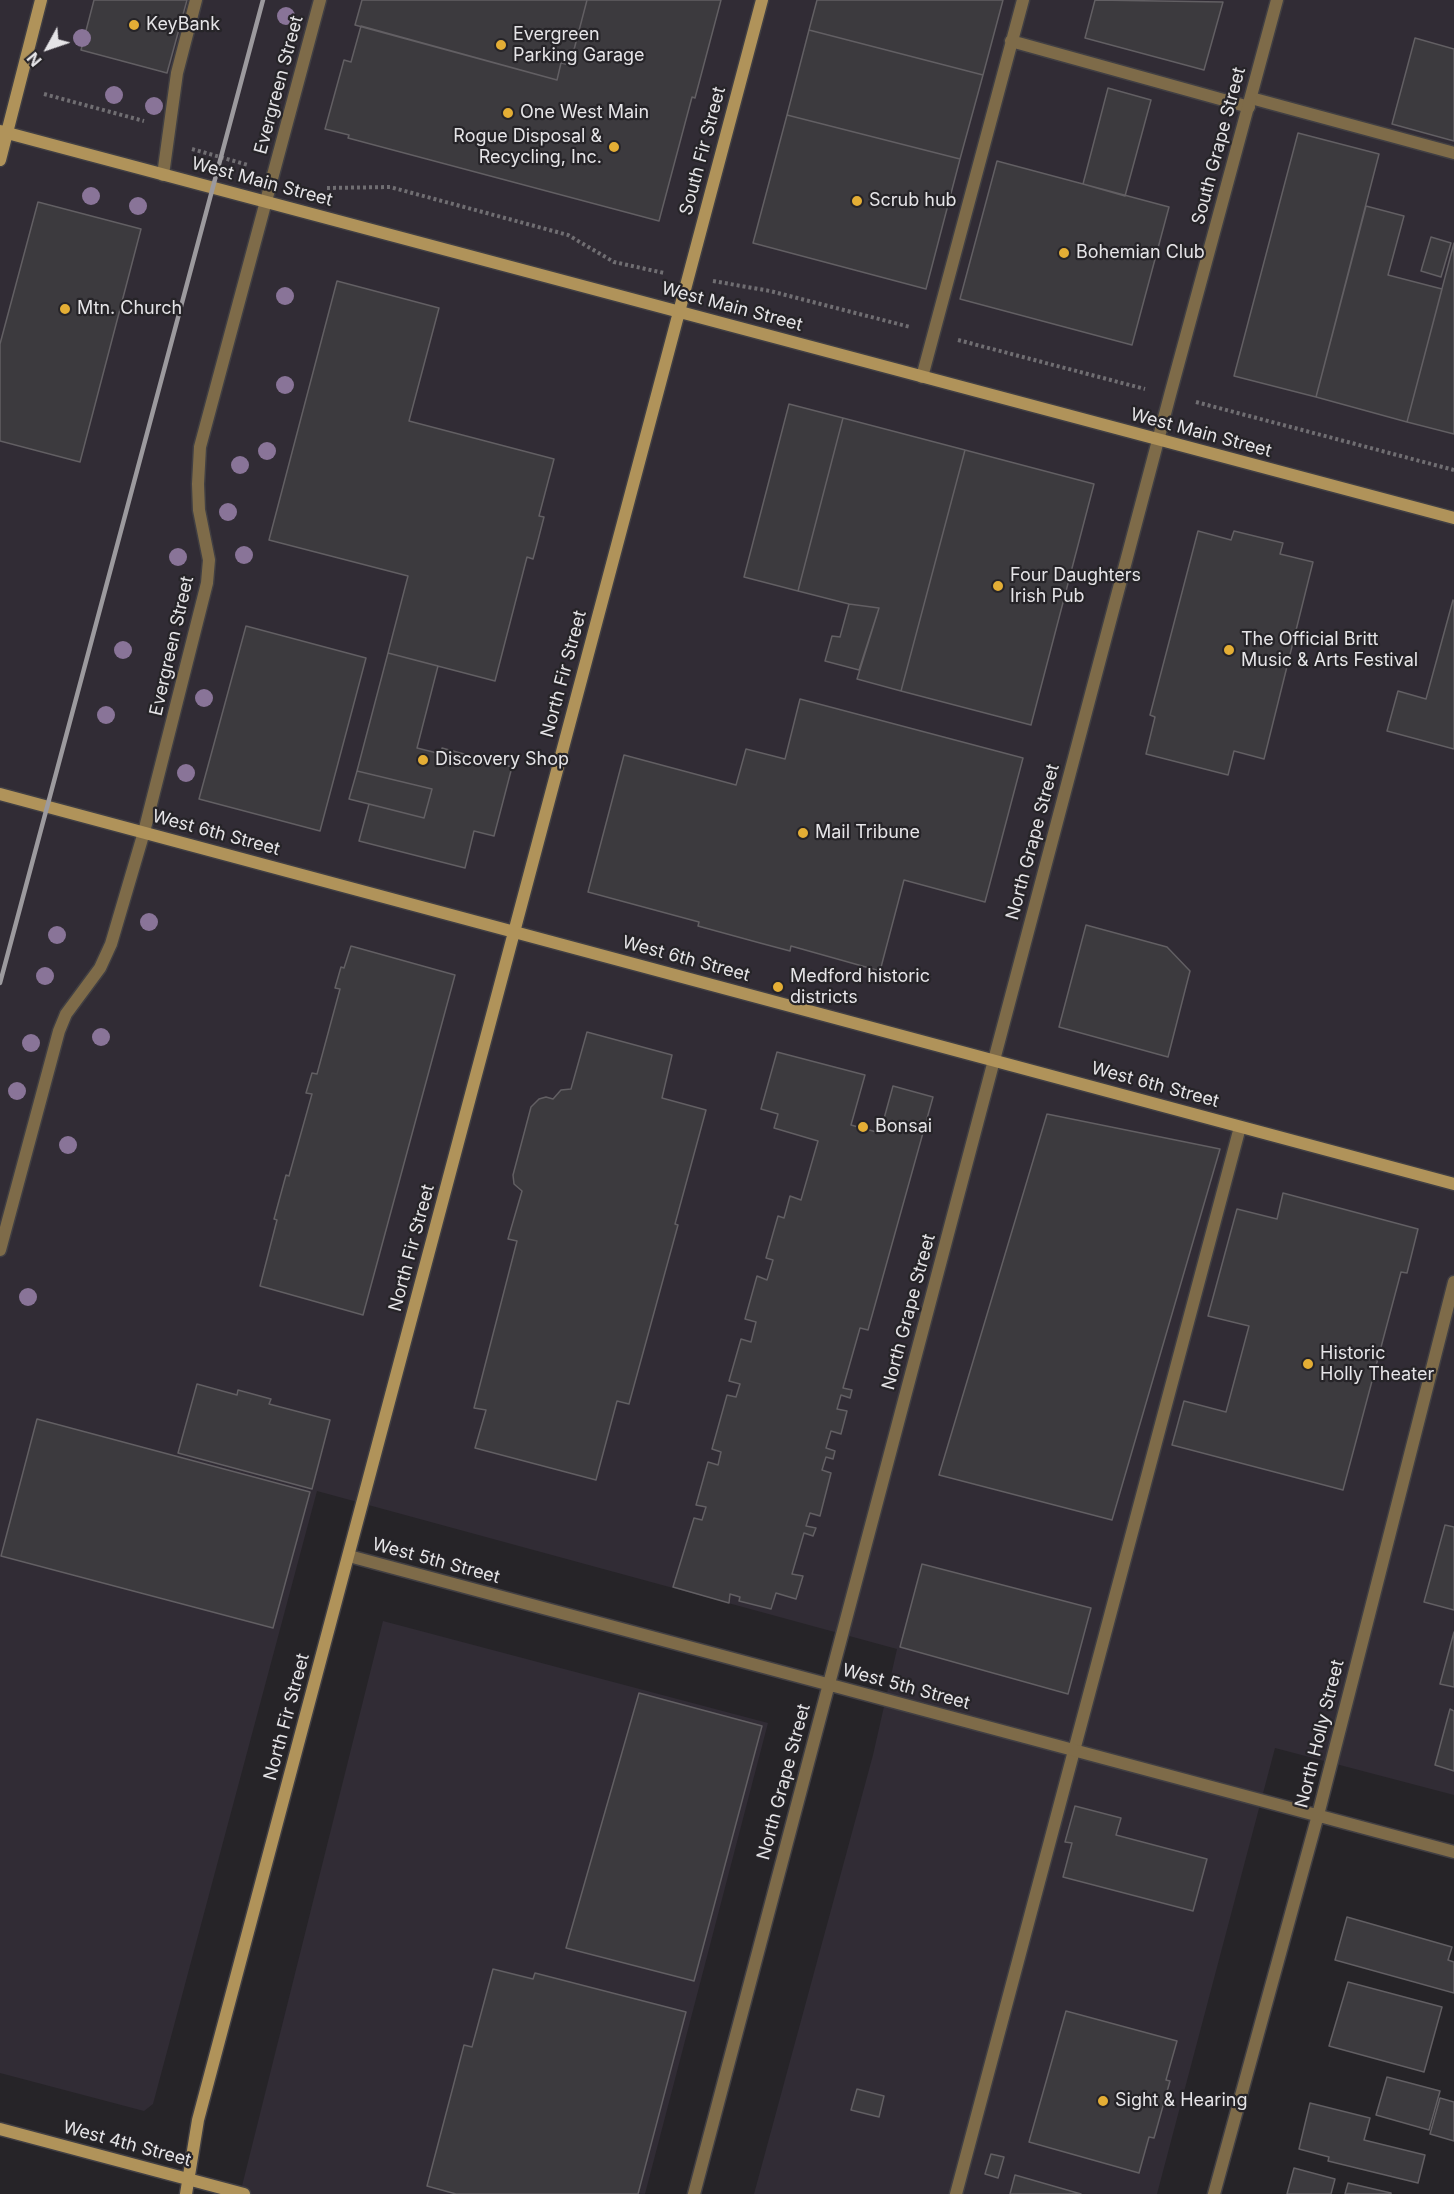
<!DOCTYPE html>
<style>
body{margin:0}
#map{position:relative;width:1454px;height:2194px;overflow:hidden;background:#262428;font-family:Inter,sans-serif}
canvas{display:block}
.north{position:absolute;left:18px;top:18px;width:60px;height:60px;-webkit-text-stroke:4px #262428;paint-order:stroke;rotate:230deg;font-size:16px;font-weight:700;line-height:24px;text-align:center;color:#e5e4e7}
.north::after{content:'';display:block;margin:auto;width:21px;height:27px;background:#e5e4e7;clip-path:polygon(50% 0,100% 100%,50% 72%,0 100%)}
</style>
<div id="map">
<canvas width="1454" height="2194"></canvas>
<div class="north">N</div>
</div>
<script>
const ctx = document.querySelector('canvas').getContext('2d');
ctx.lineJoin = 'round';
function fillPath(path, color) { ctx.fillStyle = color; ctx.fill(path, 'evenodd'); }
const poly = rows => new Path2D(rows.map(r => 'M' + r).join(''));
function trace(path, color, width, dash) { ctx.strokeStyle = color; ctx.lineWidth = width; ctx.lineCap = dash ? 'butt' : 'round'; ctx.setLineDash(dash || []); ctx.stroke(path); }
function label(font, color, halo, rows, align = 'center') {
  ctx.font = font + ' Inter,sans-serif'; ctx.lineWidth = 4.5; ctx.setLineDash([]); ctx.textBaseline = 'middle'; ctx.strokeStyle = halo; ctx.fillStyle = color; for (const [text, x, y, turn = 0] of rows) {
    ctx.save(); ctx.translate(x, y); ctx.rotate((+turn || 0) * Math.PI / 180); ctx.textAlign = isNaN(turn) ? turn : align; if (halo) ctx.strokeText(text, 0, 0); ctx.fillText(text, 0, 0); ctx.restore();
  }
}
const built = poly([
 [0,0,1454,0,1454,1795,1275,1748,1157,2194,754,2194,873,1755,897,1649,317,1491,153,2104,144,2111,0,2073],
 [383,1621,768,1723,645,2194,240,2194]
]);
const building = poly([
 [94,0,187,0,167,73,81,50,94,0],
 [362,0,587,0,570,65,561,63,557,80,355,25,362,0],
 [587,0,721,0,695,98,692,97,659,221,348,138,349,135,325,129,344,60,351,62,361,26,557,80,561,63,570,65,587,0],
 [817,0,1003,0,983,75,809,30,817,0],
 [1095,0,1223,2,1204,70,1085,38,1095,0],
 [809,30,983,75,960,159,787,115,809,30],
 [1415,38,1454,49,1454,141,1392,124,1415,38],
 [1108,88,1151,100,1125,196,1083,184,1108,88],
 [787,115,960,159,926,289,753,243,787,115],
 [1298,133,1379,154,1316,397,1234,376,1298,133],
 [997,161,1169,207,1132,345,960,299,997,161],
 [38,202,141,229,80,462,0,441,0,344,38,202],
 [1366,206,1404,216,1388,275,1442,289,1407,422,1316,397,1366,206],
 [1431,237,1451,243,1441,277,1421,271,1431,237],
 [1454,243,1454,434,1407,422,1454,243],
 [337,281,439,308,409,421,554,459,539,516,544,517,536,548,533,559,527,557,495,681,388,653,408,576,269,540,337,281],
 [789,404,843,418,798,591,744,577,789,404],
 [843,418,965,450,901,691,857,679,879,608,849,604,798,591,843,418],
 [965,450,1094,484,1031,725,901,691,965,450],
 [1198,531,1231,540,1234,531,1283,543,1280,554,1313,562,1264,759,1234,751,1228,775,1146,754,1155,717,1150,715,1198,531],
 [1453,600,1454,601,1454,749,1387,731,1398,691,1426,699,1453,600],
 [849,604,879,608,859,670,825,661,832,636,840,637,849,604],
 [246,626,366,658,320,831,199,799,246,626],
 [388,653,438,666,417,748,441,754,442,748,512,767,494,836,474,831,465,868,359,841,369,804,424,818,432,789,357,771,388,653],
 [800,699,1023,758,985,902,904,880,880,971,791,946,790,951,760,943,698,926,699,922,588,892,624,755,736,785,746,749,785,759,800,699],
 [357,771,432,789,424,818,349,799,357,771],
 [1086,925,1167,947,1190,971,1168,1057,1059,1027,1086,925],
 [351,946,455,975,363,1315,260,1286,277,1220,274,1219,286,1175,289,1176,312,1094,306,1093,312,1073,317,1074,340,989,335,988,341,967,344,968,351,946],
 [587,1032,672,1055,662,1098,706,1110,675,1224,678,1225,629,1404,617,1401,596,1480,475,1448,486,1410,474,1408,517,1241,508,1239,522,1191,514,1184,513,1175,531,1107,539,1099,546,1097,553,1099,561,1090,571,1089,587,1032],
 [777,1052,865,1075,851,1125,880,1133,893,1086,933,1097,868,1330,860,1328,843,1388,852,1390,850,1398,841,1395,837,1409,847,1411,841,1434,831,1431,826,1448,835,1451,833,1459,826,1457,822,1470,831,1473,820,1516,810,1513,806,1526,816,1528,813,1536,804,1533,792,1574,803,1576,796,1599,776,1593,771,1609,739,1601,740,1597,730,1594,729,1603,673,1587,694,1518,702,1520,706,1507,696,1505,708,1462,718,1465,721,1452,712,1449,727,1395,736,1397,740,1384,729,1381,741,1339,751,1342,756,1322,745,1319,757,1276,767,1280,773,1260,766,1258,778,1216,784,1218,790,1196,801,1200,818,1141,774,1128,778,1114,761,1109,777,1052],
 [1047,1114,1220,1149,1112,1520,939,1475,1047,1114],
 [1283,1193,1418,1229,1407,1273,1401,1272,1343,1490,1172,1445,1184,1401,1226,1412,1249,1326,1208,1316,1237,1209,1277,1219,1283,1193],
 [197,1384,237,1395,238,1390,271,1399,269,1404,330,1420,312,1489,178,1453,197,1384],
 [37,1419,310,1492,273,1628,1,1556,37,1419],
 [1445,1525,1454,1527,1454,1610,1424,1602,1445,1525],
 [922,1564,1091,1608,1068,1694,900,1647,922,1564],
 [1454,1632,1454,1687,1440,1684,1454,1632],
 [639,1693,762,1726,694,1981,566,1948,639,1693],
 [1450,1709,1454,1711,1454,1771,1435,1765,1450,1709],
 [1075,1806,1121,1818,1116,1835,1207,1859,1193,1911,1063,1877,1072,1843,1065,1842,1075,1806],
 [1347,1917,1452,1947,1448,1960,1454,1962,1454,1993,1335,1960,1347,1917],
 [493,1969,533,1979,535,1973,686,2012,638,2194,456,2194,427,2186,464,2045,472,2047,493,1969],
 [1348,1982,1442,2007,1424,2072,1329,2046,1348,1982],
 [1066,2011,1177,2041,1166,2080,1170,2081,1154,2138,1149,2137,1139,2173,1029,2142,1066,2011],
 [1387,2077,1440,2091,1429,2130,1376,2115,1387,2077],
 [857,2089,884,2096,879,2117,851,2110,857,2089],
 [1440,2098,1454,2102,1454,2141,1430,2134,1440,2098],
 [1310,2103,1370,2118,1364,2140,1425,2155,1418,2183,1328,2161,1329,2157,1299,2149,1310,2103],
 [991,2154,1004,2157,998,2178,985,2174,991,2154],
 [1294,2168,1335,2179,1331,2194,1287,2194,1294,2168],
 [1015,2175,1081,2194,1010,2194,1015,2175],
 [1348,2183,1391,2193,1391,2194,1345,2194,1348,2183]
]);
const path = poly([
 [44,94,144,121],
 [192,149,248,165],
 [327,188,390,187,568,235,614,262,664,273],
 [713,281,770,291,910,327],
 [958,340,1145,389],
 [1196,402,1454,470]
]);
const lane = poly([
 [1011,41,1249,107],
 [1251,98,1454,153],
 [163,175,177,73,196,0],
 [922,377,1023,0],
 [0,1250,59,1031,66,1014,100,968,111,944,144,832,207,583,209,560,199,510,198,484,200,447,320,0],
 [956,2194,1240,1127]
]);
const street = poly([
 [349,1556,1454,1852],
 [694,2194,1170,395,1277,0],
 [1214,2194,1318,1815,1454,1282]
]);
const secondary = poly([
 [0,131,1454,518],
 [0,160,41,0],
 [0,794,1454,1184],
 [0,2129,244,2194],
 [186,2194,198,2120,762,0]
]);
const rail = poly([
 [0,983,263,0]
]);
const trees = [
 [286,16],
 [82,38],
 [114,95],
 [154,106],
 [91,196],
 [138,206],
 [285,296],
 [285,385],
 [267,451],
 [240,465],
 [228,512],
 [244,555],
 [178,557],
 [123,650],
 [204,698],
 [106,715],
 [186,773],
 [149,922],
 [57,935],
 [45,976],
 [101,1037],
 [31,1043],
 [17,1091],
 [68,1145],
 [28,1297]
];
const markers = [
 [134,25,6,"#e4ae35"],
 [501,45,6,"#e4ae35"],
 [508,113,6,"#e4ae35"],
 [614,147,6,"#e4ae35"],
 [857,201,6,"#e4ae35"],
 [1064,253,6,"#e4ae35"],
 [65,309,6,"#e4ae35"],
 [998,586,6,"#e4ae35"],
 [1229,650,6,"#e4ae35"],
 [423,760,6,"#e4ae35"],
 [803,833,6,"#e4ae35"],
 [778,987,6,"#e4ae35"],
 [863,1127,6,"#e4ae35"],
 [1308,1364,6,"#e4ae35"],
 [1103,2101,6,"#e4ae35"]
];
const poiNames = [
 ["KeyBank",146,25],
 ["Evergreen",513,35],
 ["Parking Garage",513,56],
 ["One West Main",520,113],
 ["Rogue Disposal &",602,137,"right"],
 ["Recycling, Inc.",602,158,"right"],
 ["Scrub hub",869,201],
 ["Bohemian Club",1076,253],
 ["Mtn. Church",77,309],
 ["Four Daughters",1010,576],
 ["Irish Pub",1010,597],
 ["The Official Britt",1241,640],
 ["Music & Arts Festival",1241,661],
 ["Discovery Shop",435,760],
 ["Mail Tribune",815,833],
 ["Medford historic",790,977],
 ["districts",790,998],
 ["Bonsai",875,1127],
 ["Historic",1320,1354],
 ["Holly Theater",1320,1375],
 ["Sight & Hearing",1115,2101]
];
const streetNames = [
 ["Evergreen Street",279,85,-75],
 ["South Grape Street",1219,146,-75],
 ["South Fir Street",703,151,-75],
 ["West Main Street",262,182,15],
 ["West Main Street",732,307,15],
 ["West Main Street",1201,433,15],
 ["Evergreen Street",172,646,-77],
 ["North Fir Street",564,674,-75],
 ["West 6th Street",216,833,15],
 ["North Grape Street",1033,842,-75],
 ["West 6th Street",686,959,15],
 ["West 6th Street",1155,1085,15],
 ["North Fir Street",412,1248,-75],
 ["North Grape Street",909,1312,-75],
 ["West 5th Street",436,1561,15],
 ["West 5th Street",906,1687,15],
 ["North Fir Street",287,1717,-75],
 ["North Holly Street",1320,1734,-76],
 ["North Grape Street",784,1782,-75],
 ["West 4th Street",127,2144,15]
];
fillPath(built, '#312c35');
fillPath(building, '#3c3a3e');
trace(building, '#625f63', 1.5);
trace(lane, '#413f43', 15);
trace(street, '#413f43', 15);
trace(secondary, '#413f43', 15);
trace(path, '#706e72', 4, [3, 3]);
trace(lane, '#7e6b49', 12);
trace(street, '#7e6b49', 12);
trace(secondary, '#b0935a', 12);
trace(rail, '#9c9a9e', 4.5);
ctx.fillStyle = '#897498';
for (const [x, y] of trees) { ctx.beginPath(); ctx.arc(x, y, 9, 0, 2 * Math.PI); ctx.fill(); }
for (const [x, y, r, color] of markers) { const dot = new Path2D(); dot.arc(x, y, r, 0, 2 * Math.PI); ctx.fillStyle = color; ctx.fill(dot); trace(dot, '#262428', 2); }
label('18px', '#e5e4e7', '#262428', poiNames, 'left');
label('18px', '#e5e4e7', '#262428', streetNames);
</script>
